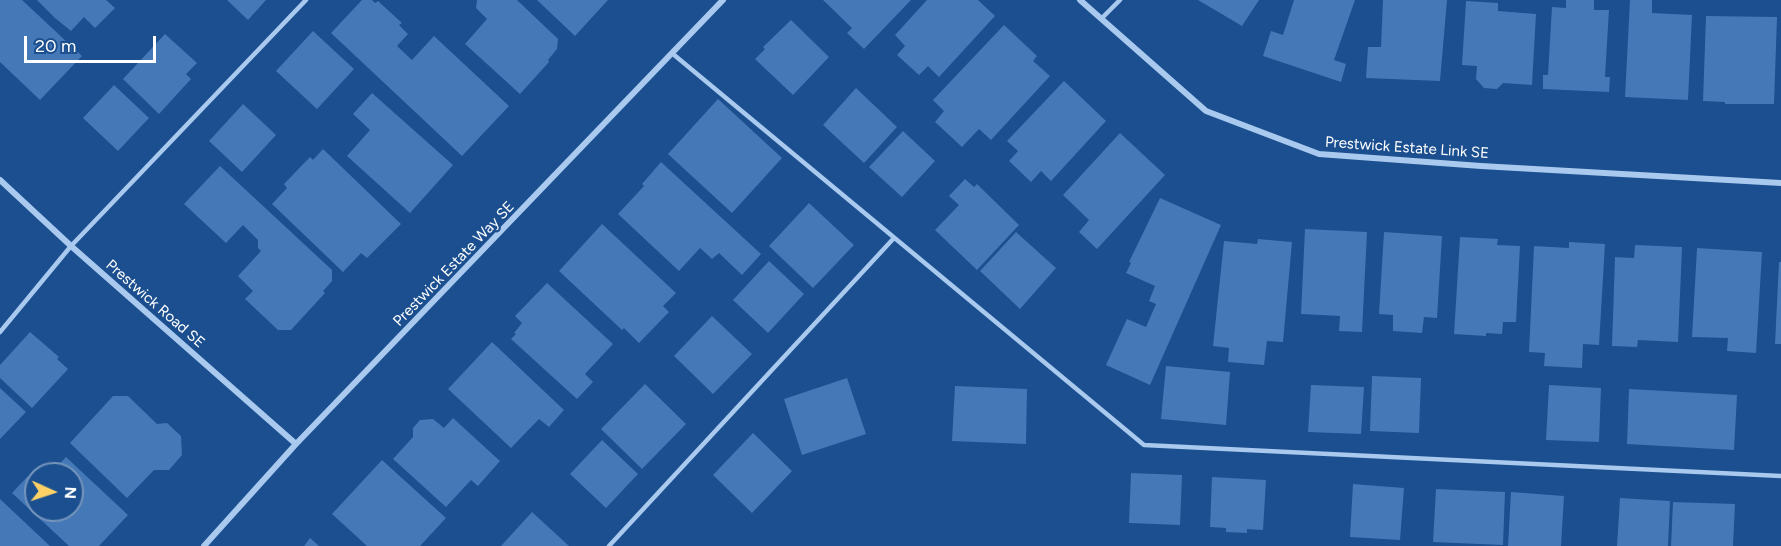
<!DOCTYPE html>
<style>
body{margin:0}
#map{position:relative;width:1781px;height:546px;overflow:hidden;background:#1b4f8f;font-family:Figtree,sans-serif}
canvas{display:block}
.north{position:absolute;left:24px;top:462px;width:60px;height:60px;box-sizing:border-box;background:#1b4f8f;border:2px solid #7695bc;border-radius:50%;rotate:93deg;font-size:16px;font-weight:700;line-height:24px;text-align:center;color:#fff}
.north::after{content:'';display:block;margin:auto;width:21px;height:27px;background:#ffd166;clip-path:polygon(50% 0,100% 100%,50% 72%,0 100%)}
.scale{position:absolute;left:24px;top:36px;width:132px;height:27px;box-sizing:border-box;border:3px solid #fff;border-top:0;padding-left:8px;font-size:18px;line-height:21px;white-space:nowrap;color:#fff;-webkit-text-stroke:4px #1b4f8f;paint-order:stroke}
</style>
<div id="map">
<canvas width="1781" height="546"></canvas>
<div class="north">N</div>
<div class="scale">20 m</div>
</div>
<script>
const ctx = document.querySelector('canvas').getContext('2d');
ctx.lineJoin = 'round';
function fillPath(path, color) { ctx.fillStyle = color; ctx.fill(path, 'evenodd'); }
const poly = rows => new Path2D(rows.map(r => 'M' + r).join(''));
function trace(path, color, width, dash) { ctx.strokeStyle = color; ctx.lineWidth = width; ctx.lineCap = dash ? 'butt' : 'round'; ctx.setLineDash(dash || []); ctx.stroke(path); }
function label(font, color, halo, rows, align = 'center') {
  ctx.font = font + ' Figtree,sans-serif'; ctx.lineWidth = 4.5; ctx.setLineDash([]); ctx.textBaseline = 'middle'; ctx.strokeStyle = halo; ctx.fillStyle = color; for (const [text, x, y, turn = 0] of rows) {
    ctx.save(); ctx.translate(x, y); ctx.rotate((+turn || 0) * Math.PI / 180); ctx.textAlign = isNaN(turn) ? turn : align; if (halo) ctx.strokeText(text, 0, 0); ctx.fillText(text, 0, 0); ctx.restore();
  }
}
const building = poly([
 [0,0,22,0,82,56,40,100,0,62],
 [37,0,106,0,115,8,95,28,84,17,71,31,55,18],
 [227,0,266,0,248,20],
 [362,0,372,0,375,3,378,1,402,23,399,25,408,34,397,46,412,60,434,36,509,106,462,156,331,33],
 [477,0,517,0,558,39,557,49,548,60,549,62,520,94,465,44,487,19,476,8],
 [537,0,608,0,575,36],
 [823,0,911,0,864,49,847,33,852,28],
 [927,0,978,0,995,16,939,77,928,66,919,75,897,55,905,46,895,35],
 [1198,0,1259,0,1242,26],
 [1294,0,1355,0,1334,60,1346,64,1341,82,1263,56,1271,31,1283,35],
 [1383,0,1447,0,1440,81,1366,78,1368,47,1381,47],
 [1566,0,1594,0,1594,10,1609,10,1605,77,1610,77,1609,92,1543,89,1543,75,1548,75,1552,7,1566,8],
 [1630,0,1652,0,1652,13,1692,15,1688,100,1625,97],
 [1466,1,1498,3,1498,11,1536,14,1532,85,1503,83,1497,89,1484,88,1476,79,1477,66,1462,65],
 [1706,16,1777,17,1774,104,1725,104,1725,102,1703,101],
 [791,20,829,57,793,95,755,59,765,49,763,47],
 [1004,25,1037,56,1033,61,1050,76,991,140,979,129,962,147,935,122,944,111,933,100],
 [313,31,354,69,317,109,276,71],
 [165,34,197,63,186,74,191,79,159,114,123,79],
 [1064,81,1106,121,1051,181,1041,171,1031,182,1009,161,1018,151,1007,141],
 [114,85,149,118,118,151,83,118],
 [856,88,897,127,864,163,823,125],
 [372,93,453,165,410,213,347,156,370,130,353,114],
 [718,99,782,158,732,213,668,154],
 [243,104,276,135,242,172,209,141],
 [903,131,935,161,902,197,869,167],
 [1120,133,1165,175,1097,249,1079,232,1089,220,1063,195],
 [323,149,401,224,367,258,361,253,343,272,272,204,287,188,284,184,310,157,313,160],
 [661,162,761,254,742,275,719,253,712,259,700,248,679,271,618,214,644,186,642,184],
 [220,166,332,270,332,281,323,291,325,293,291,330,278,330,245,299,253,291,238,276,261,251,258,248,258,240,243,225,226,243,184,204],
 [965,179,974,187,977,184,1019,225,977,270,935,230,959,205,949,196],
 [1160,198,1221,225,1150,385,1106,365,1127,319,1146,327,1156,304,1149,301,1155,286,1126,273,1131,263,1129,262],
 [809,203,854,245,813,288,769,246],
 [602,224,676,293,663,306,669,312,639,343,624,328,622,330,559,271],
 [1305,229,1367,232,1362,332,1339,331,1340,316,1301,314],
 [1016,232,1056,268,1020,309,980,271],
 [1384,232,1442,236,1437,318,1424,317,1422,333,1393,331,1393,315,1379,314],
 [1460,237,1498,239,1497,245,1520,246,1516,322,1503,322,1502,334,1486,333,1486,336,1454,334],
 [1258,239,1292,242,1283,342,1267,341,1264,365,1228,362,1229,348,1213,346,1224,241,1257,244],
 [1569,242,1605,244,1599,345,1583,344,1582,368,1544,366,1545,353,1529,352,1534,246,1569,248],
 [1635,245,1682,247,1678,342,1638,340,1637,347,1612,346,1615,257,1634,258],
 [1697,248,1762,252,1756,353,1727,351,1728,338,1692,337],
 [769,261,804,294,768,333,733,300],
 [1779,262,1781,262,1781,344,1775,344],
 [547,283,613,344,585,374,593,382,577,399,511,339,516,334,514,333,522,323,515,316],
 [712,316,752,354,713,394,674,356],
 [30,332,59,357,57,359,68,369,32,408,0,378,0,365],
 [492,342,564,410,549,427,539,419,511,448,448,389],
 [1166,366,1230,372,1226,425,1161,419],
 [1372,376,1421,378,1419,433,1370,431],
 [847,378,866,434,802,455,784,399],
 [645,384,686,424,642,469,601,429],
 [1311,385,1364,387,1361,434,1308,432],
 [1549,385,1601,388,1599,442,1546,440],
 [955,386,1027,389,1026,444,952,441],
 [0,388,26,412,0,439],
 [1629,389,1737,395,1734,450,1627,444],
 [113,396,128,396,157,424,167,423,181,436,182,455,169,470,154,470,127,498,70,443],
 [453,418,500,461,478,486,471,480,446,507,393,459,413,437,413,428,420,420,433,419,444,428],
 [753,433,792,471,752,513,713,475],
 [602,440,638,474,606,508,570,474],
 [66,457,128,515,99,546,69,546,12,493,28,476,36,483,36,510,72,510,72,474,50,474],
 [382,460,446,518,420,546,367,546,332,514],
 [1131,473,1182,475,1180,525,1129,523],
 [1212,477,1266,480,1263,530,1247,529,1247,533,1226,532,1226,528,1210,527],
 [1353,484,1404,488,1400,540,1350,537],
 [1436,489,1505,492,1503,545,1433,542],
 [1511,492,1564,496,1561,546,1508,546],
 [1620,498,1670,501,1668,546,1617,546],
 [0,499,50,546,0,546],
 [1673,502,1735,504,1733,546,1671,546],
 [532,512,569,546,501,546],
 [310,538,319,546,304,546]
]);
const lane = poly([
 [1101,19,1120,0],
 [673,54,1144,445,1781,476],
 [0,332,71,246,306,0],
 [609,546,894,238]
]);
const street = poly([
 [1080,0,1206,111,1319,154,1481,166,1781,183],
 [0,180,71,246,296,444],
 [204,546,296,444,723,0]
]);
const streetNames = [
 ["Prestwick Estate Link SE",1407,148,4],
 ["Prestwick Estate Way SE",454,264,-46],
 ["Prestwick Road SE",155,304,41]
];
fillPath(building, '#4478b7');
trace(lane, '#a9c9ee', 4.5);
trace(street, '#a9c9ee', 6);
label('15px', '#fff', '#1b4f8f', streetNames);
</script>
